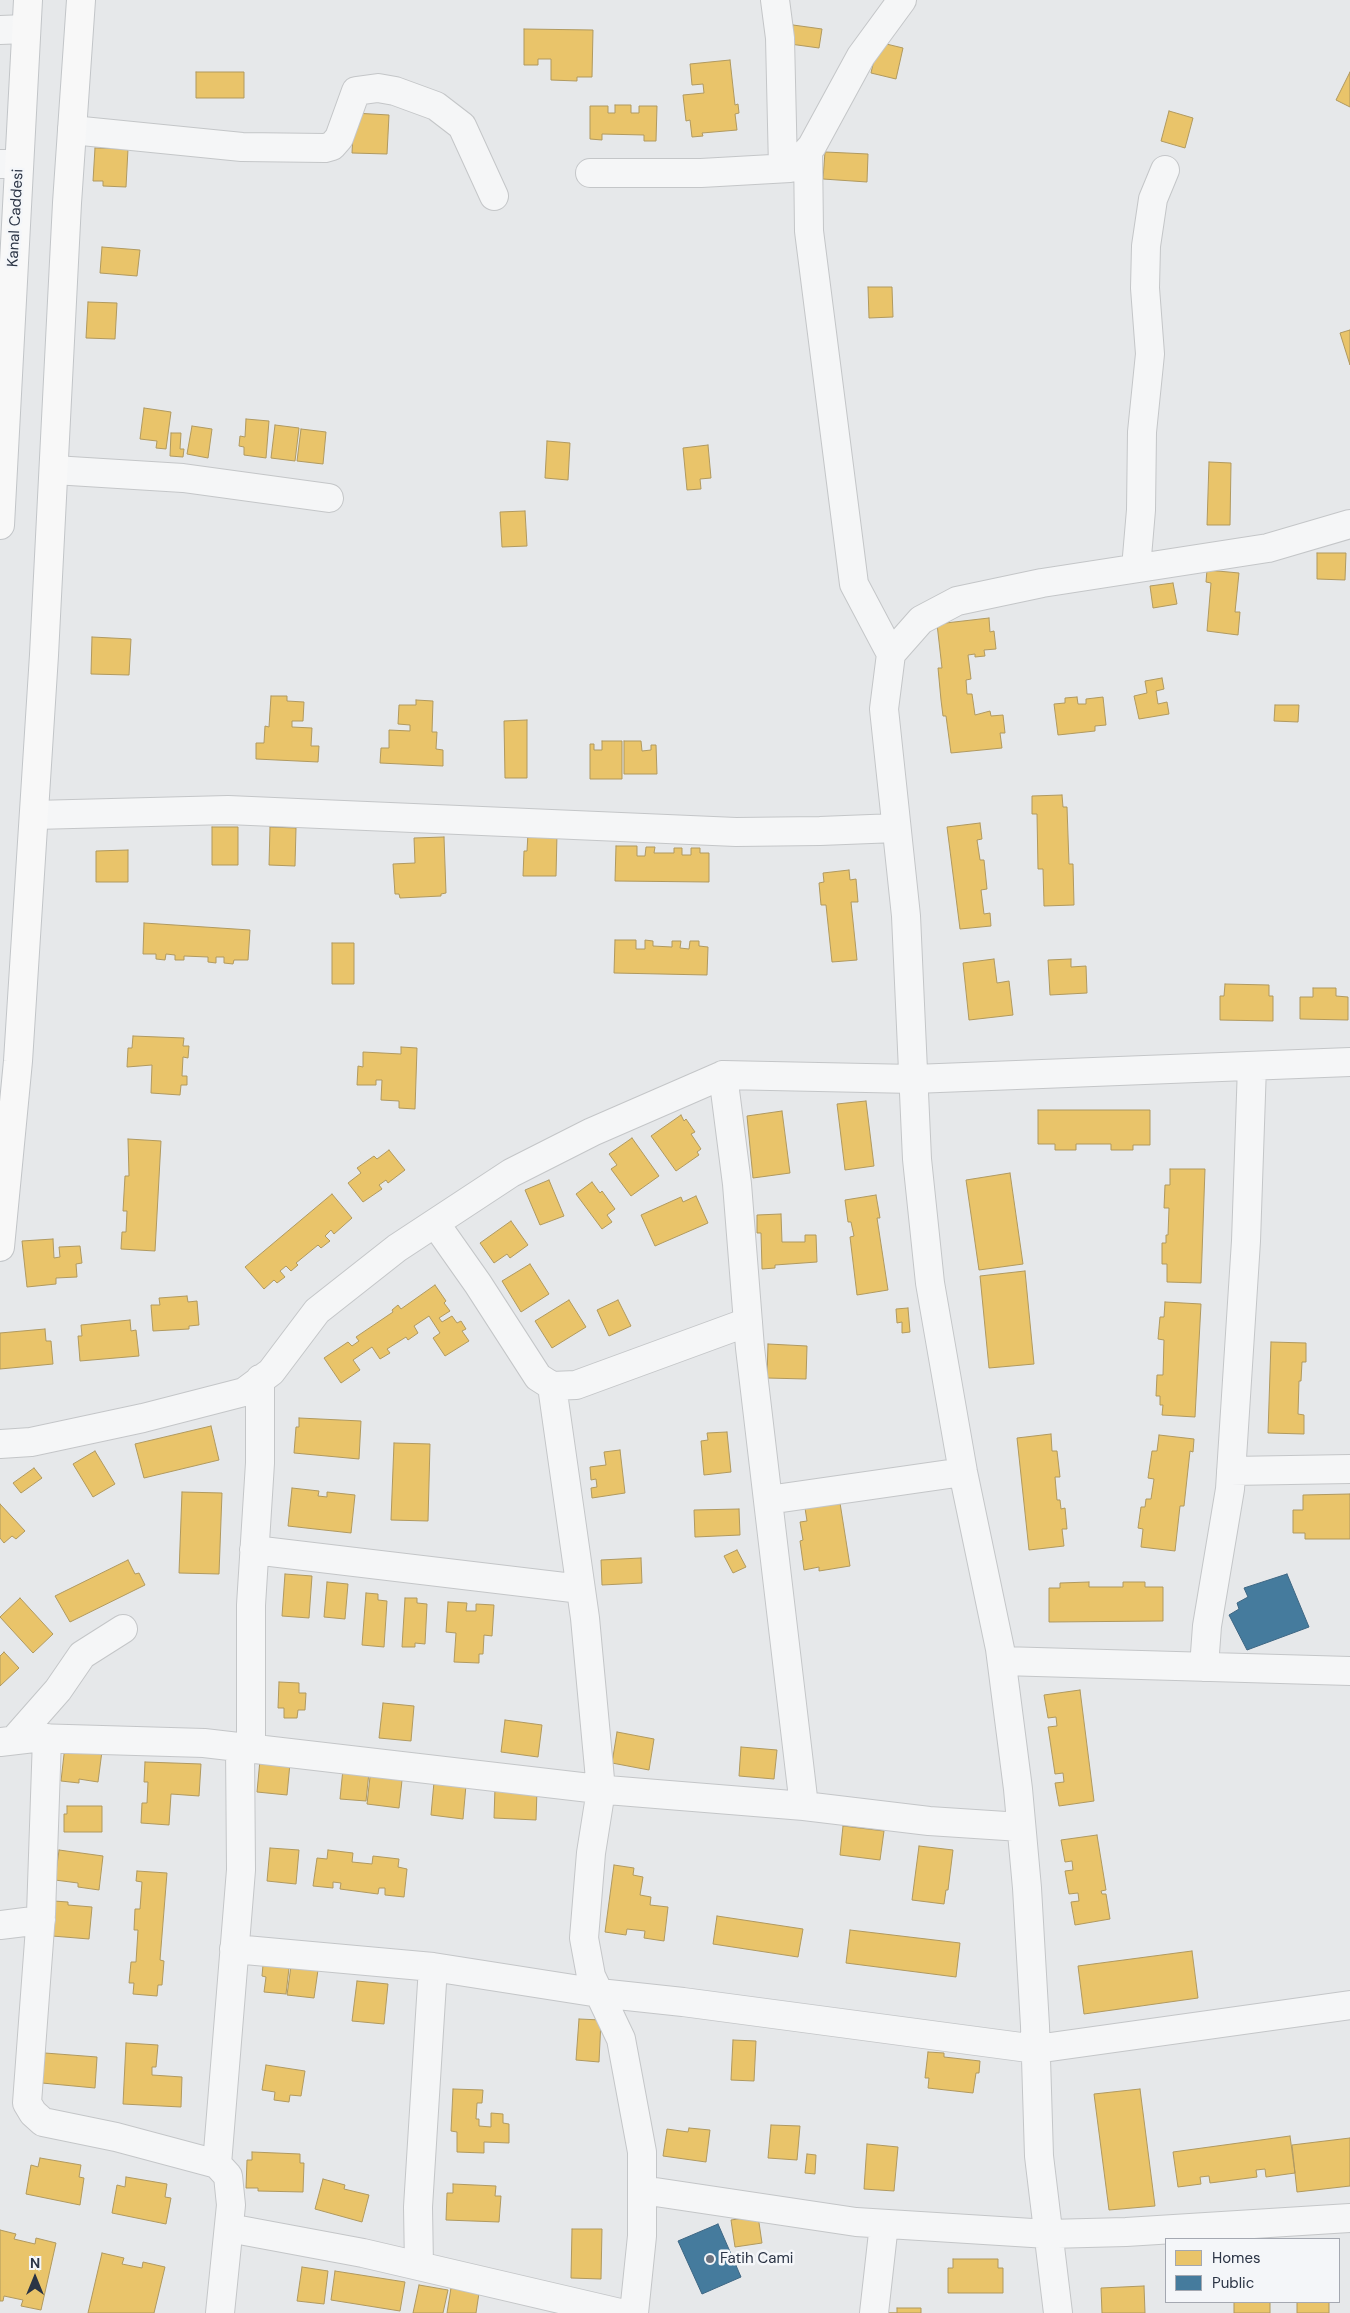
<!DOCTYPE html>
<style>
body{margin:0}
#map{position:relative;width:1350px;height:2313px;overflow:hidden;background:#e6e8ea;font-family:"DM Sans",sans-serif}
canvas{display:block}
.legend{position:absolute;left:1165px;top:2238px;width:175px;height:65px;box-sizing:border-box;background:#f4f6f9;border:1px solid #a4a8b1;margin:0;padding:6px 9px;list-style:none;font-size:15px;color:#2b3445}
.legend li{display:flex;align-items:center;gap:10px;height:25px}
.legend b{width:25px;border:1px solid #a4a8b1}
.north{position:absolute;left:10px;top:2253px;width:50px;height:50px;-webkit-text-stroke:4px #f4f6f9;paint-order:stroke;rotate:0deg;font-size:14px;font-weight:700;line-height:20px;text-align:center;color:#2b3445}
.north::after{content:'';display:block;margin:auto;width:18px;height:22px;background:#2b3445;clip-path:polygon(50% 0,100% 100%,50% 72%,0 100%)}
</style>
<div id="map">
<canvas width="1350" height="2313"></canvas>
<ul class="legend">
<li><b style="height:14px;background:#e9c46a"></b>Homes</li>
<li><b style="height:14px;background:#457b9d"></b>Public</li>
</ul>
<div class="north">N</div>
</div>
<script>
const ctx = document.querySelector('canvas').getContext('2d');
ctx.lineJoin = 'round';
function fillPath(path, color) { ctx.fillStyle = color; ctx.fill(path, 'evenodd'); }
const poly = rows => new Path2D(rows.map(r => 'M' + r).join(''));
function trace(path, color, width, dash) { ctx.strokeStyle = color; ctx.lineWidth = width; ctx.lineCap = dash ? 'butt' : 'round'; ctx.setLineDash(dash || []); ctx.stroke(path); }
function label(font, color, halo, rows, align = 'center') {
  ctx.font = font + ' "DM Sans",sans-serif'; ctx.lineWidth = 5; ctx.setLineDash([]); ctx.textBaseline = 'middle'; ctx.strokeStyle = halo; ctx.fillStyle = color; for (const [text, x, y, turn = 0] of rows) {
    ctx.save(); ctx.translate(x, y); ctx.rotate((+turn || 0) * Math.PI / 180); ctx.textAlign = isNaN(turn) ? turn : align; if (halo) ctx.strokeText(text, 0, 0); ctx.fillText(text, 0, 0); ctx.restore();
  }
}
const homes = poly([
 [793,25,822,29,819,48,790,44,793,25],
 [524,29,593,30,592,77,577,77,577,81,551,80,551,59,538,59,538,65,524,65,524,29],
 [878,42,903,48,896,79,871,73,878,42],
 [730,60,735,105,738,104,739,113,735,114,737,130,702,133,703,136,692,137,690,120,686,121,683,95,704,93,703,84,692,85,690,64,730,60],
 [196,72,244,72,244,98,196,98,196,72],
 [1350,72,1350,107,1336,100,1350,72],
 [615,105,631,105,631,113,639,113,639,106,657,106,656,141,644,141,644,135,602,134,602,140,590,139,590,106,608,106,608,113,615,113,615,105],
 [1169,111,1193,118,1185,148,1161,141,1169,111],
 [354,113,389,115,387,154,352,153,354,113],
 [95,148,128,149,126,187,103,186,103,181,93,181,95,148],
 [825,152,868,154,867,182,823,179,825,152],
 [102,247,140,250,137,276,100,273,102,247],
 [868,287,892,287,893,317,869,318,868,287],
 [88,302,117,303,115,339,86,338,88,302],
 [1350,330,1350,365,1340,333,1350,330],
 [144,408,171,412,166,449,156,448,157,441,140,439,144,408],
 [246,419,269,421,266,458,244,455,244,447,239,446,240,436,245,437,246,419],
 [275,425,299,428,295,461,271,458,275,425],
 [192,426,212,429,208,458,187,454,192,426],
 [301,429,326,432,323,464,297,461,301,429],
 [171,433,181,433,180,449,184,449,183,457,170,456,171,433],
 [547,441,570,443,568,480,545,478,547,441],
 [708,445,711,478,700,479,701,489,687,490,683,448,708,445],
 [1209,462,1231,463,1230,525,1207,525,1209,462],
 [525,511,527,546,502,547,500,512,525,511],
 [1317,553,1346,553,1345,580,1317,579,1317,553],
 [1207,570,1239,573,1235,612,1240,612,1238,635,1207,631,1211,583,1206,582,1207,570],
 [1173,583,1177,604,1153,608,1150,586,1173,583],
 [989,618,990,632,994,631,996,649,984,650,985,656,975,657,975,654,968,655,971,679,966,680,967,694,972,694,975,715,990,711,991,716,1003,715,1005,733,1000,733,1002,748,951,753,946,716,943,716,941,700,938,668,942,668,937,624,989,618],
 [92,637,131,639,129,675,91,674,92,637],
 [1162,678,1164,689,1156,691,1158,704,1167,702,1169,714,1139,719,1134,696,1147,693,1145,681,1162,678],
 [271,696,287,696,287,701,304,702,303,721,292,721,292,727,312,728,311,746,319,746,318,762,256,759,256,743,264,743,265,726,269,727,271,696],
 [1077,697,1078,704,1086,704,1086,699,1103,697,1106,725,1095,726,1095,731,1058,735,1054,704,1065,703,1065,698,1077,697],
 [416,700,433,701,432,732,437,732,436,749,443,750,443,766,380,763,381,748,389,748,389,730,410,731,410,725,398,724,399,705,416,705,416,700],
 [1275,705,1299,705,1298,722,1274,721,1275,705],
 [527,720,527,778,505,778,504,721,527,720],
 [602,741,622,741,622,779,590,779,590,744,594,744,594,750,602,750,602,741],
 [624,741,641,741,642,751,651,750,651,745,656,745,657,774,624,774,624,741],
 [1062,795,1063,807,1067,807,1069,864,1073,864,1074,905,1044,906,1043,869,1038,869,1037,814,1032,814,1032,796,1062,795],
 [980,823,982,839,977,840,980,860,984,860,987,889,981,890,984,914,990,913,991,926,960,929,947,827,980,823],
 [212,827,238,827,238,865,212,865,212,827],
 [270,827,296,828,295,866,269,865,270,827],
 [528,833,557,834,556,876,523,876,524,851,527,851,528,833],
 [444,837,446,893,441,894,441,896,400,898,399,894,395,894,393,864,415,863,414,838,444,837],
 [616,846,637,846,637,856,645,856,646,847,655,847,654,853,674,853,674,848,682,848,682,855,691,855,691,848,700,848,700,853,709,853,709,882,615,881,616,846],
 [128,850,128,882,96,882,96,851,128,850],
 [849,870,850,880,856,879,858,902,851,902,857,960,832,962,826,905,821,905,819,883,824,882,823,873,849,870],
 [144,923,250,930,248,960,234,960,233,964,224,963,224,957,216,957,216,963,208,962,208,957,184,956,184,960,175,960,175,955,166,954,165,960,156,959,156,954,143,954,144,923],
 [615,940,636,940,636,949,645,949,645,940,653,941,653,946,672,947,672,941,681,941,680,948,689,949,690,941,699,941,699,946,708,947,707,975,614,973,615,940],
 [332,943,354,943,354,984,332,984,332,943],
 [994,959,997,983,1009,981,1013,1015,969,1020,963,963,994,959],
 [1071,959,1071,967,1086,966,1087,993,1050,995,1048,960,1071,959],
 [1225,984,1269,985,1269,996,1273,996,1273,1021,1220,1020,1220,996,1224,996,1225,984],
 [1313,988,1336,988,1336,996,1348,997,1348,1020,1300,1019,1300,997,1313,997,1313,988],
 [133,1036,184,1038,183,1046,189,1046,188,1058,183,1057,182,1076,187,1076,187,1085,181,1085,180,1095,151,1093,152,1065,127,1067,128,1048,132,1048,133,1036],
 [401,1047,417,1048,415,1109,399,1108,399,1101,381,1100,382,1080,376,1080,376,1085,357,1085,358,1066,363,1067,363,1052,401,1054,401,1047],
 [866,1101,874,1166,845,1170,837,1104,866,1101],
 [1038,1110,1150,1110,1150,1145,1133,1145,1133,1150,1111,1150,1111,1144,1076,1144,1076,1150,1055,1150,1055,1144,1038,1144,1038,1110],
 [782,1111,790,1173,753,1178,747,1116,782,1111],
 [681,1115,684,1121,686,1119,695,1132,691,1134,701,1149,697,1152,699,1155,676,1171,651,1136,681,1115],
 [632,1138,659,1176,631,1196,611,1169,617,1165,609,1154,632,1138],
 [128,1139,161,1141,155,1251,121,1249,122,1232,126,1232,127,1211,123,1211,125,1176,129,1176,128,1139],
 [389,1150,405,1170,388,1183,386,1180,379,1185,382,1189,363,1202,348,1183,361,1173,357,1168,374,1156,377,1159,389,1150],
 [1170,1169,1205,1169,1201,1283,1167,1282,1167,1264,1162,1264,1162,1243,1166,1243,1166,1235,1168,1235,1169,1208,1164,1208,1165,1185,1170,1185,1170,1169],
 [1010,1173,1023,1264,979,1270,966,1180,1010,1173],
 [549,1180,564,1216,540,1225,525,1190,549,1180],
 [592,1182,600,1193,602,1191,615,1209,607,1215,612,1222,602,1229,576,1194,592,1182],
 [332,1194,352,1218,334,1234,331,1230,325,1236,330,1241,321,1248,318,1245,296,1263,298,1265,291,1271,286,1266,280,1271,285,1277,277,1283,274,1280,264,1289,245,1267,332,1194],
 [876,1195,880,1218,877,1218,888,1290,857,1295,850,1237,854,1236,851,1222,848,1222,845,1200,876,1195],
 [696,1196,708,1223,655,1246,641,1215,681,1197,683,1202,696,1196],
 [781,1214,782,1242,805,1242,805,1235,816,1235,817,1262,775,1265,775,1268,762,1269,761,1233,757,1233,757,1215,781,1214],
 [511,1221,528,1245,510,1258,507,1254,494,1263,480,1243,511,1221],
 [53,1239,54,1258,60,1257,59,1247,80,1246,82,1263,76,1264,77,1277,56,1278,56,1284,27,1287,22,1241,53,1239],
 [530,1264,549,1294,521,1312,502,1281,530,1264],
 [1025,1271,1034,1364,989,1368,980,1276,1025,1271],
 [435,1285,446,1301,444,1303,450,1311,439,1318,442,1322,452,1316,457,1323,461,1321,466,1329,462,1331,469,1341,445,1356,433,1338,440,1333,429,1316,414,1326,418,1333,408,1340,406,1337,387,1349,390,1353,380,1359,372,1347,353,1360,360,1370,341,1383,324,1358,348,1342,352,1346,359,1341,356,1337,393,1312,392,1310,398,1305,401,1309,435,1285],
 [187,1296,188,1302,197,1301,199,1325,189,1326,189,1329,153,1331,151,1305,160,1305,159,1298,187,1296],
 [569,1300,586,1327,552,1348,535,1321,569,1300],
 [618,1300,631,1326,609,1336,597,1310,618,1300],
 [1165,1302,1201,1304,1195,1417,1162,1415,1163,1405,1160,1405,1160,1396,1156,1396,1157,1375,1163,1375,1164,1340,1158,1339,1160,1317,1164,1317,1165,1302],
 [908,1308,910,1332,902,1333,902,1322,897,1323,896,1309,908,1308],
 [130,1320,131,1331,136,1330,139,1356,80,1361,78,1336,82,1336,81,1325,130,1320],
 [45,1329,46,1341,51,1341,53,1364,0,1369,0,1333,45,1329],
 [1271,1342,1306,1343,1306,1362,1302,1362,1301,1381,1299,1381,1298,1414,1304,1415,1304,1434,1268,1433,1271,1342],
 [768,1344,807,1346,806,1379,767,1378,768,1344],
 [299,1418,361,1421,359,1459,294,1453,296,1427,299,1427,299,1418],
 [211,1426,219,1460,144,1478,135,1444,211,1426],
 [727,1432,731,1472,704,1475,701,1441,708,1440,707,1433,727,1432],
 [1051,1434,1052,1451,1057,1451,1060,1477,1055,1477,1057,1500,1060,1500,1061,1509,1065,1508,1067,1529,1062,1529,1064,1546,1029,1550,1017,1438,1051,1434],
 [1159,1435,1194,1439,1193,1452,1190,1451,1184,1506,1180,1506,1175,1551,1141,1547,1143,1529,1138,1528,1141,1507,1145,1507,1146,1499,1151,1499,1154,1479,1148,1478,1152,1451,1157,1451,1159,1435],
 [394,1443,430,1444,428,1521,391,1520,394,1443],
 [620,1450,625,1493,592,1498,591,1488,597,1487,596,1479,591,1480,590,1467,606,1465,604,1452,620,1450],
 [95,1451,115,1484,93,1497,73,1464,95,1451],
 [34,1468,42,1478,21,1493,13,1483,34,1468],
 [292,1488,319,1491,318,1496,327,1497,327,1492,355,1495,351,1533,288,1526,292,1488],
 [182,1492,222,1493,219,1574,179,1573,182,1492],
 [1350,1494,1350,1539,1305,1539,1305,1533,1293,1533,1293,1510,1303,1510,1303,1495,1350,1494],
 [840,1503,850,1566,819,1571,819,1567,804,1570,800,1541,803,1540,800,1522,807,1521,805,1508,840,1503],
 [0,1504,25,1531,16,1539,12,1536,4,1543,0,1538,0,1504],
 [739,1509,740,1535,695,1537,694,1510,739,1509],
 [737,1550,746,1567,733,1573,724,1556,737,1550],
 [641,1558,642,1583,602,1585,601,1560,641,1558],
 [128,1560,135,1574,139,1573,145,1585,70,1622,55,1596,128,1560],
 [285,1574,312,1576,309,1618,282,1616,285,1574],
 [327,1582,348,1584,345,1619,324,1617,327,1582],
 [1089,1582,1089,1587,1123,1587,1123,1582,1145,1582,1145,1587,1163,1587,1163,1621,1049,1622,1049,1588,1060,1588,1060,1583,1089,1582],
 [366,1593,378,1594,378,1600,387,1601,384,1647,362,1645,366,1593],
 [20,1598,53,1634,33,1653,0,1617,20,1598],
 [405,1598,417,1598,417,1603,427,1604,425,1644,415,1643,415,1647,402,1647,405,1598],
 [448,1602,467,1603,466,1611,476,1611,476,1604,494,1605,492,1636,484,1635,483,1654,479,1654,479,1663,454,1662,456,1633,446,1632,448,1602],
 [4,1652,19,1668,0,1686,0,1656,4,1652],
 [279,1682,299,1683,299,1693,306,1693,305,1710,298,1710,297,1718,284,1718,284,1708,278,1708,279,1682],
 [1080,1690,1094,1801,1059,1806,1055,1783,1064,1782,1063,1773,1055,1774,1048,1727,1057,1726,1056,1717,1048,1718,1044,1695,1080,1690],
 [383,1703,414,1706,411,1741,379,1738,383,1703],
 [505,1720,542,1725,538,1757,501,1752,505,1720],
 [617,1732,654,1739,649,1770,612,1763,617,1732],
 [65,1746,102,1751,98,1782,79,1779,79,1783,61,1781,65,1746],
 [741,1747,777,1750,774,1779,739,1776,741,1747],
 [260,1760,290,1763,287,1795,257,1792,260,1760],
 [145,1762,201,1764,199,1796,171,1794,169,1825,141,1823,142,1803,147,1803,148,1782,144,1782,145,1762],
 [371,1768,403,1771,399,1808,367,1804,371,1768],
 [343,1769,369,1772,366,1801,340,1799,343,1769],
 [434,1782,466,1785,463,1819,431,1815,434,1782],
 [495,1788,537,1790,536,1820,494,1818,495,1788],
 [67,1806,102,1806,102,1832,64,1832,64,1814,67,1814,67,1806],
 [843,1826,884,1831,880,1860,840,1855,843,1826],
 [1097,1835,1106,1890,1101,1891,1102,1894,1106,1894,1110,1919,1075,1925,1071,1902,1079,1901,1078,1893,1069,1894,1065,1871,1073,1870,1072,1861,1065,1862,1061,1840,1097,1835],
 [919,1846,953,1850,948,1890,946,1890,944,1904,912,1900,919,1846],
 [270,1848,299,1850,296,1884,267,1881,270,1848],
 [59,1850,103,1856,99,1890,78,1887,78,1883,55,1880,59,1850],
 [328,1850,353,1853,352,1862,372,1864,373,1856,399,1859,398,1867,407,1869,404,1897,385,1895,385,1888,379,1888,378,1894,340,1889,341,1883,333,1882,333,1888,313,1886,317,1858,327,1859,328,1850],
 [614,1865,634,1868,633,1875,643,1877,640,1895,651,1897,650,1905,668,1907,664,1941,644,1938,645,1931,627,1929,626,1935,605,1932,614,1865],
 [137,1871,167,1873,160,1960,164,1961,162,1985,158,1985,157,1996,133,1994,134,1983,129,1983,131,1962,136,1962,138,1930,134,1930,135,1909,140,1909,142,1882,136,1881,137,1871],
 [54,1901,68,1902,68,1905,92,1907,89,1939,52,1936,54,1901],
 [717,1916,803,1929,798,1957,713,1944,717,1916],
 [850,1930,960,1943,956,1977,846,1963,850,1930],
 [1192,1951,1198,1998,1084,2014,1078,1966,1192,1951],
 [263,1965,289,1968,286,1994,264,1992,266,1977,262,1976,263,1965],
 [291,1966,318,1970,314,1998,287,1995,291,1966],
 [357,1981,388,1984,384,2024,352,2021,357,1981],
 [579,2019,601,2020,599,2062,576,2060,579,2019],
 [733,2040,756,2041,754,2081,731,2080,733,2040],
 [126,2043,158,2045,156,2067,152,2067,152,2075,182,2077,181,2107,123,2104,126,2043],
 [928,2052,944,2053,944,2057,980,2061,979,2073,976,2073,973,2093,928,2088,929,2078,925,2078,928,2052],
 [45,2053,97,2057,95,2088,42,2083,45,2053],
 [266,2065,305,2071,301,2096,290,2095,289,2102,274,2100,275,2092,262,2090,266,2065],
 [453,2089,483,2090,482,2103,477,2103,476,2119,479,2119,479,2126,491,2127,491,2113,503,2114,503,2123,509,2124,509,2143,484,2142,484,2153,457,2152,457,2132,451,2131,453,2089],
 [1140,2089,1155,2206,1109,2210,1094,2094,1140,2089],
 [771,2125,800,2126,797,2160,768,2158,771,2125],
 [689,2128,710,2130,706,2162,663,2156,667,2129,688,2132,689,2128],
 [1290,2136,1295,2173,1266,2177,1265,2169,1256,2170,1257,2177,1210,2183,1209,2176,1200,2177,1201,2184,1178,2187,1173,2152,1290,2136],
 [1350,2138,1350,2186,1297,2192,1292,2145,1350,2138],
 [867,2144,898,2147,894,2191,864,2189,867,2144],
 [252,2152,300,2154,300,2163,304,2163,303,2192,258,2191,258,2188,246,2188,247,2160,252,2160,252,2152],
 [807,2154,816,2155,815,2174,805,2173,807,2154],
 [40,2158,81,2165,79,2177,84,2178,80,2205,26,2194,31,2165,38,2167,40,2158],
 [126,2177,167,2184,165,2197,171,2198,166,2224,112,2213,117,2185,125,2187,126,2177],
 [323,2179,345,2185,344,2189,369,2195,362,2222,315,2209,323,2179],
 [453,2184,496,2186,495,2196,501,2196,499,2222,446,2220,447,2193,453,2193,453,2184],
 [758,2216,762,2243,735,2247,731,2220,758,2216],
 [572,2229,602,2229,601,2279,571,2278,572,2229],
 [0,2230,16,2234,14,2239,35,2244,36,2238,56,2243,41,2310,21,2306,23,2300,4,2296,3,2301,0,2301,0,2230],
 [102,2253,124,2258,122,2264,142,2268,143,2262,165,2267,154,2313,88,2313,102,2253],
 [953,2259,998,2259,998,2268,1003,2268,1003,2293,948,2293,948,2268,953,2268,953,2259],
 [302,2267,328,2271,324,2304,297,2301,302,2267],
 [335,2271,405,2282,400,2311,331,2300,335,2271],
 [419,2285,448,2290,443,2313,413,2313,419,2285],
 [1144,2286,1145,2313,1102,2313,1101,2288,1144,2286],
 [451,2288,479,2293,476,2313,447,2313,451,2288],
 [1234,2302,1270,2302,1270,2313,1234,2313,1234,2302],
 [1297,2302,1329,2302,1329,2313,1297,2313,1297,2302],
 [897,2308,921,2308,921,2313,887,2313,897,2313,897,2308]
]);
const public = poly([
 [1287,1574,1309,1627,1247,1650,1229,1615,1239,1609,1237,1603,1248,1597,1244,1588,1287,1574],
 [718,2224,741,2277,702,2294,678,2241,718,2224]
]);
const minor = poly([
 [775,0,780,38,783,168],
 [0,30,26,29],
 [72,130,242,147,325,148,332,146,339,138,356,91,378,88,395,91,436,106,462,126,494,196],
 [808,151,809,231,854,584,891,654],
 [0,164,19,164],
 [590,173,701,173,790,168,797,163,812,146,861,56,902,0],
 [54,470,183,478,329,498],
 [1136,568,1141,510,1142,432,1150,354,1145,288,1146,246,1153,199,1165,170],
 [34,815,228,810,736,832,820,831,896,828],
 [723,1075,737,1184,750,1348,804,1806,929,1821,1021,1827],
 [435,1223,478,1284,538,1377,552,1386,576,1385,748,1322],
 [552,1386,585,1618,601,1790,591,1853,584,1938,591,1976,621,2039,642,2152,642,2236,634,2313],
 [0,1444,31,1442,143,1418,244,1392,271,1372,317,1311,397,1248,511,1173,592,1132,723,1075,914,1079,1350,1062],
 [1231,1471,1350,1469],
 [768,1500,963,1472],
 [254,1550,581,1589],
 [1002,1661,1350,1671],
 [1204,1667,1207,1626,1230,1489,1246,1241,1252,1066],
 [47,1738,41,1914,27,2103,33,2113,43,2122,116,2137,217,2164,228,2176,231,2205,220,2313],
 [14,1740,58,1690,82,1655,123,1629],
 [0,1742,34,1738,204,1743,607,1790,804,1806],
 [251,1748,251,1605,260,1463,260,1379],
 [0,1925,41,1920],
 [234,1949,433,1967,599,1993,683,2002,1036,2049,1350,2005],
 [217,2164,241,1870,240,1747],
 [642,2190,856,2222,1048,2234,1126,2232,1350,2218],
 [229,2228,363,2253,620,2313],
 [419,2266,418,2207,433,1967],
 [874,2313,884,2224],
 [1058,2313,1039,2156,1035,2026,1027,1888,1018,1789,1000,1649,963,1472,930,1283,917,1159,906,916,884,709,891,654,921,620,957,601,1042,583,1268,548,1350,524]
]);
const major = poly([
 [0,525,28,0],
 [0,1247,18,1061,44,655,67,203,81,0]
]);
const markers = [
 [710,2259,5,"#6c737f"]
];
const streetNames = [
 ["Kanal Caddesi",16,218,-87]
];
const poiNames = [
 ["Fatih Cami",720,2259]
];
fillPath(homes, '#e9c46a');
trace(homes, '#b0995f', 1);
fillPath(public, '#457b9d');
trace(public, '#3d6683', 1);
trace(minor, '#c4c6c8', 30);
trace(major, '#c2c5c8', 30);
trace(minor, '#f5f6f7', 28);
trace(major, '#f8f8f8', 28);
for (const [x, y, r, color] of markers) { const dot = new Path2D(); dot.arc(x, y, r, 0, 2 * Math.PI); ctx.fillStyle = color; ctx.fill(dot); trace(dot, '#f4f6f9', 2); }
label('15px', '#2b3445', '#f4f6f9', streetNames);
label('15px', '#2b3445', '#f4f6f9', poiNames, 'left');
</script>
